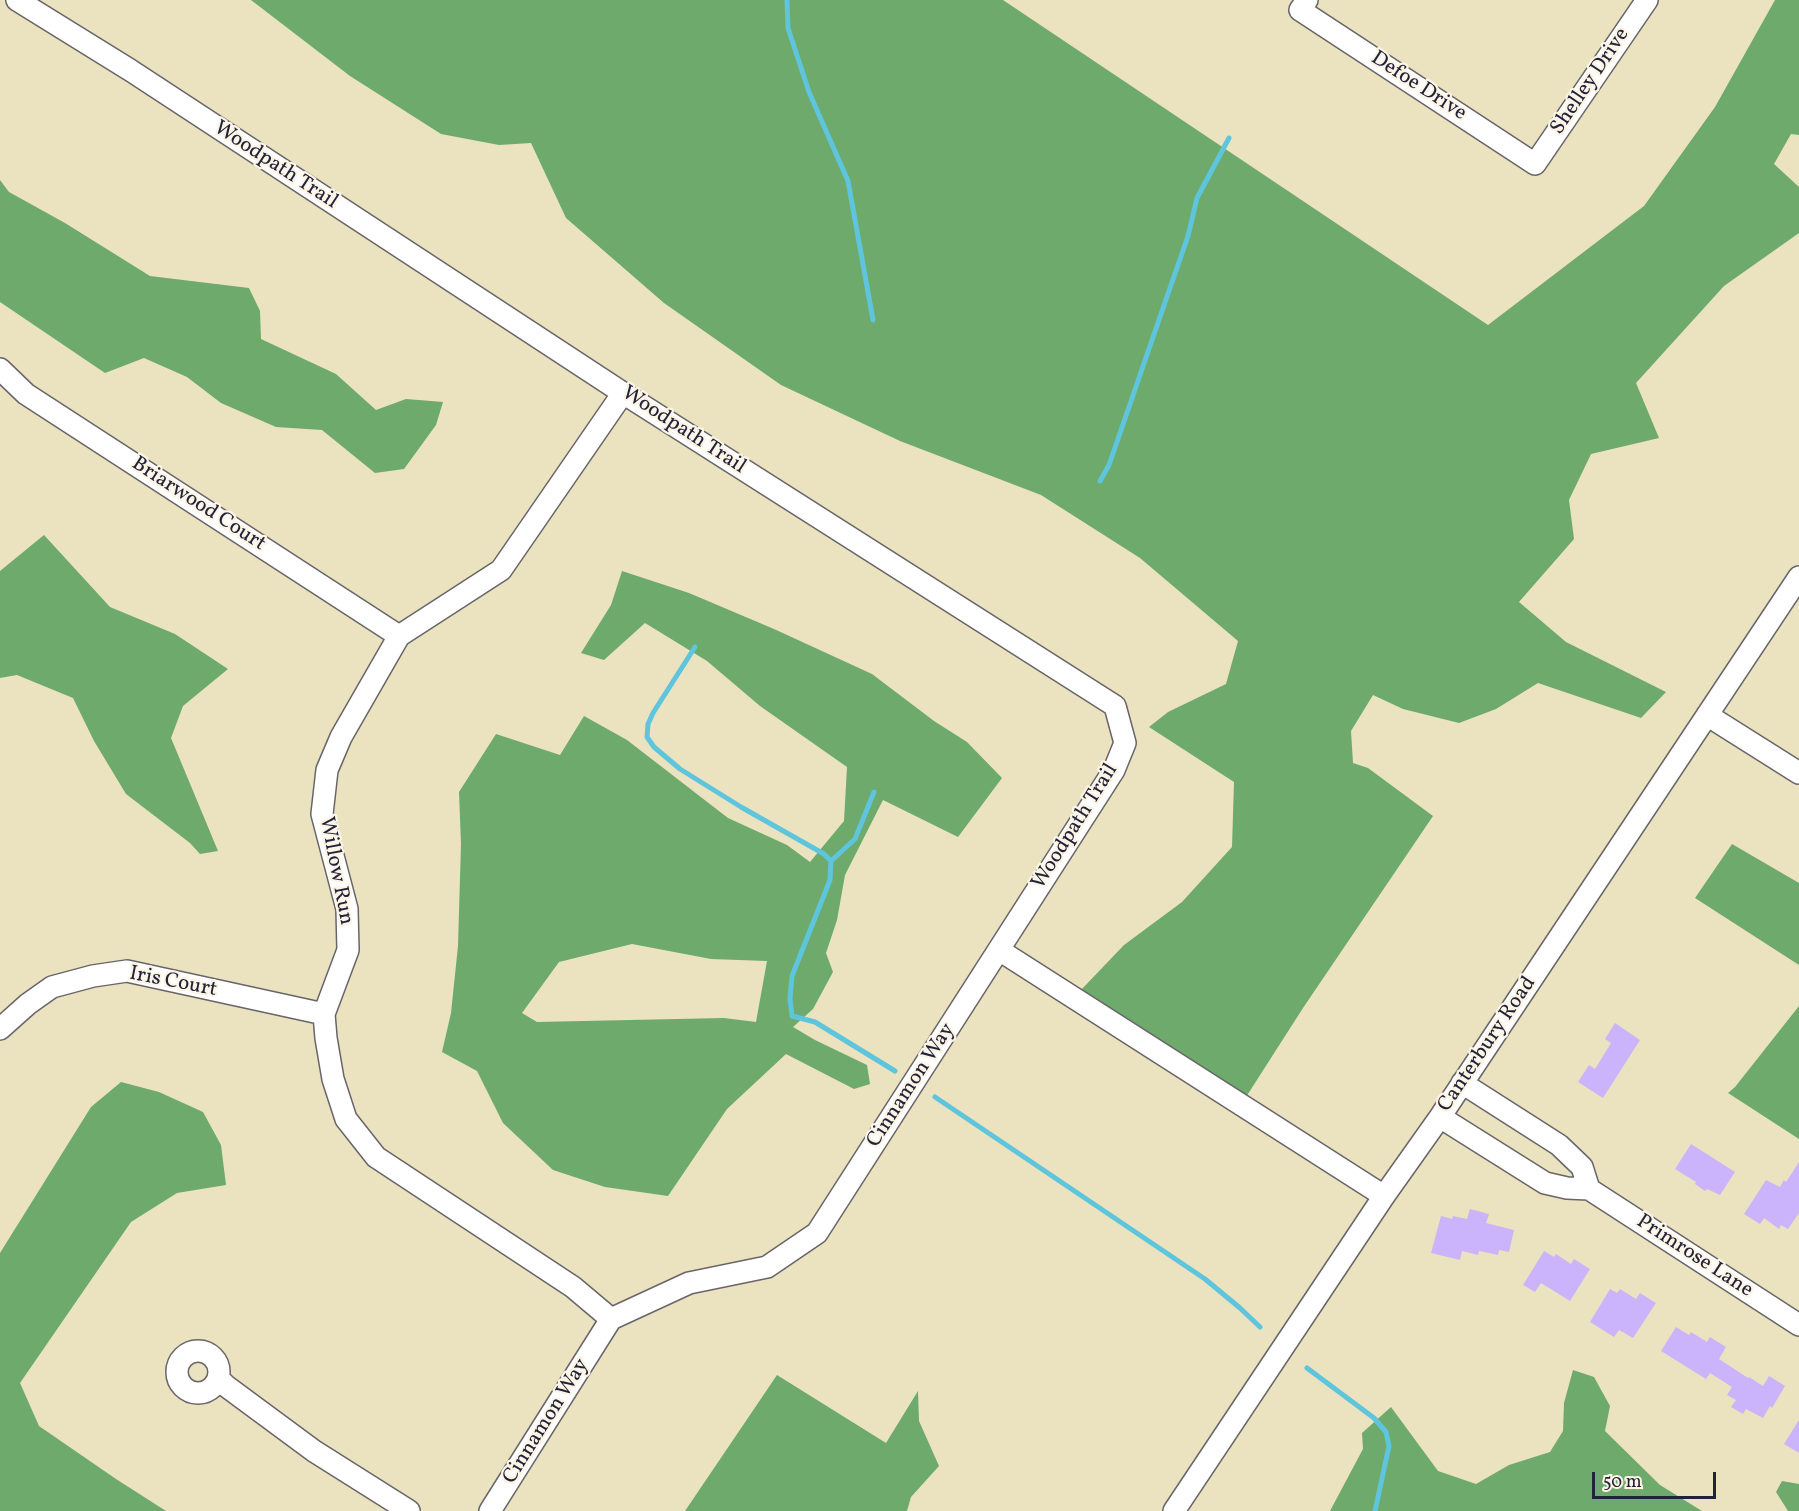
<!DOCTYPE html>
<style>
body{margin:0}
#map{position:relative;width:1799px;height:1511px;overflow:hidden;background:#ebe2c0;font-family:Vollkorn,serif}
canvas{display:block}
.scale{position:absolute;left:1592px;top:1472px;width:124px;height:27px;box-sizing:border-box;border:3px solid #22223b;border-top:0;padding-left:8px;font-size:18px;line-height:21px;white-space:nowrap;color:#22223b;-webkit-text-stroke:4px #fcf5e5;paint-order:stroke}
</style>
<div id="map">
<canvas width="1799" height="1511"></canvas>
<div class="scale">50 m</div>
</div>
<script>
const ctx = document.querySelector('canvas').getContext('2d');
ctx.lineJoin = 'round';
function fillPath(path, color) { ctx.fillStyle = color; ctx.fill(path, 'evenodd'); }
const poly = rows => new Path2D(rows.map(r => 'M' + r).join(''));
function trace(path, color, width, dash) { ctx.strokeStyle = color; ctx.lineWidth = width; ctx.lineCap = dash ? 'butt' : 'round'; ctx.setLineDash(dash || []); ctx.stroke(path); }
function label(font, color, halo, rows, align = 'center') {
  ctx.font = font + ' Vollkorn,serif'; ctx.lineWidth = 4.5; ctx.setLineDash([]); ctx.textBaseline = 'middle'; ctx.strokeStyle = halo; ctx.fillStyle = color; for (const [text, x, y, turn = 0] of rows) {
    ctx.save(); ctx.translate(x, y); ctx.rotate((+turn || 0) * Math.PI / 180); ctx.textAlign = isNaN(turn) ? turn : align; if (halo) ctx.strokeText(text, 0, 0); ctx.fillText(text, 0, 0); ctx.restore();
  }
}
const forest = poly([
 [251,0,1003,0,1488,325,1644,206,1715,107,1775,0,1799,0,1799,135,1791,134,1774,164,1799,187,1799,233,1724,286,1636,383,1659,438,1591,454,1569,500,1574,539,1519,602,1566,642,1666,692,1641,718,1538,683,1496,709,1459,723,1403,709,1373,695,1351,731,1353,763,1368,768,1433,816,1303,1008,1246,1097,1081,990,1124,945,1182,902,1232,847,1234,782,1149,727,1168,712,1226,684,1238,641,1140,558,1041,495,900,441,781,385,664,303,566,218,531,143,499,145,441,134,350,76],
 [0,180,9,192,65,223,150,276,249,288,260,311,261,339,336,374,376,410,406,399,443,402,436,425,404,469,375,473,322,430,276,427,221,403,187,377,144,358,105,373,0,302],
 [44,535,110,607,175,634,228,669,183,706,171,738,218,851,200,854,190,843,126,794,94,741,73,698,17,675,0,678,0,571],
 [622,571,689,593,774,629,872,674,934,721,967,742,1002,778,958,837,883,800,845,875,837,920,826,953,833,972,813,1009,793,1027,815,1040,867,1065,870,1084,854,1089,786,1054,727,1109,668,1196,605,1187,553,1170,503,1123,477,1071,442,1052,451,1013,458,946,461,844,459,792,496,734,560,755,584,716,627,740,728,818,787,845,810,862,844,821,847,767,760,706,707,661,645,623,604,660,581,653,611,605],
 [632,944,711,959,767,961,756,1022,724,1018,537,1022,522,1013,559,962],
 [1732,844,1799,883,1799,965,1695,898],
 [1799,1006,1799,1139,1728,1093,1735,1087],
 [121,1082,159,1092,203,1112,221,1145,226,1185,177,1193,131,1222,20,1383,39,1426,116,1479,166,1511,0,1511,0,1253,91,1107],
 [1573,1370,1594,1377,1610,1406,1605,1431,1660,1485,1702,1511,1330,1511,1363,1449,1362,1433,1391,1407,1438,1471,1476,1484,1509,1465,1550,1452,1563,1431,1564,1403],
 [777,1375,886,1443,918,1391,919,1421,939,1466,911,1497,907,1511,685,1511],
 [1782,1481,1799,1484,1799,1511,1788,1511,1776,1492]
]);
const stream = poly([
 [787,0,788,28,809,92,848,181,873,320],
 [1100,481,1109,465,1161,314,1188,236,1197,198,1229,138],
 [695,647,653,713,648,724,647,737,654,747,680,769,741,807,824,854,831,861,830,880,792,976,790,998,792,1016,815,1022,895,1071],
 [831,861,855,839,874,792],
 [935,1097,1205,1279,1240,1308,1260,1327],
 [1307,1368,1374,1418,1386,1432,1389,1446,1375,1511]
]);
const building = poly([
 [1615,1023,1640,1040,1603,1098,1578,1082,1589,1065,1595,1069,1611,1043,1605,1039],
 [1691,1144,1735,1172,1720,1195,1707,1189,1705,1191,1695,1184,1696,1182,1675,1169],
 [1799,1162,1799,1213,1788,1229,1781,1225,1779,1229,1764,1218,1760,1224,1744,1214,1766,1180,1780,1187,1784,1180,1786,1182],
 [1470,1209,1489,1214,1486,1223,1514,1230,1509,1252,1499,1250,1498,1255,1479,1251,1478,1255,1462,1251,1460,1260,1431,1253,1441,1216,1452,1219,1453,1216,1467,1219],
 [1544,1251,1554,1257,1556,1254,1571,1264,1574,1259,1590,1269,1570,1301,1541,1283,1535,1292,1523,1285],
 [1610,1289,1617,1293,1620,1289,1636,1299,1640,1293,1656,1303,1633,1338,1619,1330,1614,1337,1590,1322],
 [1676,1327,1689,1335,1691,1332,1707,1342,1710,1337,1726,1347,1719,1359,1748,1378,1749,1377,1763,1386,1769,1376,1785,1386,1772,1408,1770,1406,1763,1418,1746,1409,1743,1414,1731,1407,1736,1400,1727,1395,1732,1387,1710,1373,1706,1379,1661,1351],
 [1799,1420,1799,1453,1784,1444]
]);
const minor = poly([
 [17,0,130,70,623,393,1115,706,1125,743,1114,770,817,1233,767,1267,689,1283,611,1319,490,1511],
 [1307,0,1300,10,1535,164,1647,0],
 [0,369,26,394,399,636],
 [1707,715,1799,773],
 [999,950,1384,1196],
 [0,1029,28,1004,52,987,93,976,127,971,324,1014],
 [1462,1083,1559,1145,1582,1167,1589,1189],
 [1440,1117,1545,1183,1567,1188,1589,1189,1799,1325],
 [611,1319,573,1287,376,1157,346,1119,333,1079,326,1038,324,1014,348,950,347,909,322,814,327,770,341,737,399,636,501,570,623,393],
 '177 1372a21 21 0 1 1 42 0a21 21 0 1 1-42 0Z',
 [219,1379,226,1386,314,1451,409,1511],
 [1174,1511,1384,1196,1440,1117,1799,577]
]);
const streetNames = [
 ["Shelley Drive",1591,82,-56],
 ["Defoe Drive",1418,87,33],
 ["Woodpath Trail",275,166,33],
 ["Woodpath Trail",683,431,33],
 ["Briarwood Court",198,505,33],
 ["Woodpath Trail",1076,827,-58],
 ["Willow Run",335,871,79],
 ["Iris Court",173,983,11],
 ["Canterbury Road",1488,1045,-56],
 ["Cinnamon Way",912,1086,-57],
 ["Primrose Lane",1694,1257,33],
 ["Cinnamon Way",547,1422,-58]
];
fillPath(forest, '#6daa6c');
trace(stream, '#5ec5dc', 5);
fillPath(building, '#cbb4fc');
trace(minor, '#68656a', 24);
trace(minor, '#fff', 21);
label('21px', '#22223b', '#fcf5e5', streetNames);
</script>
